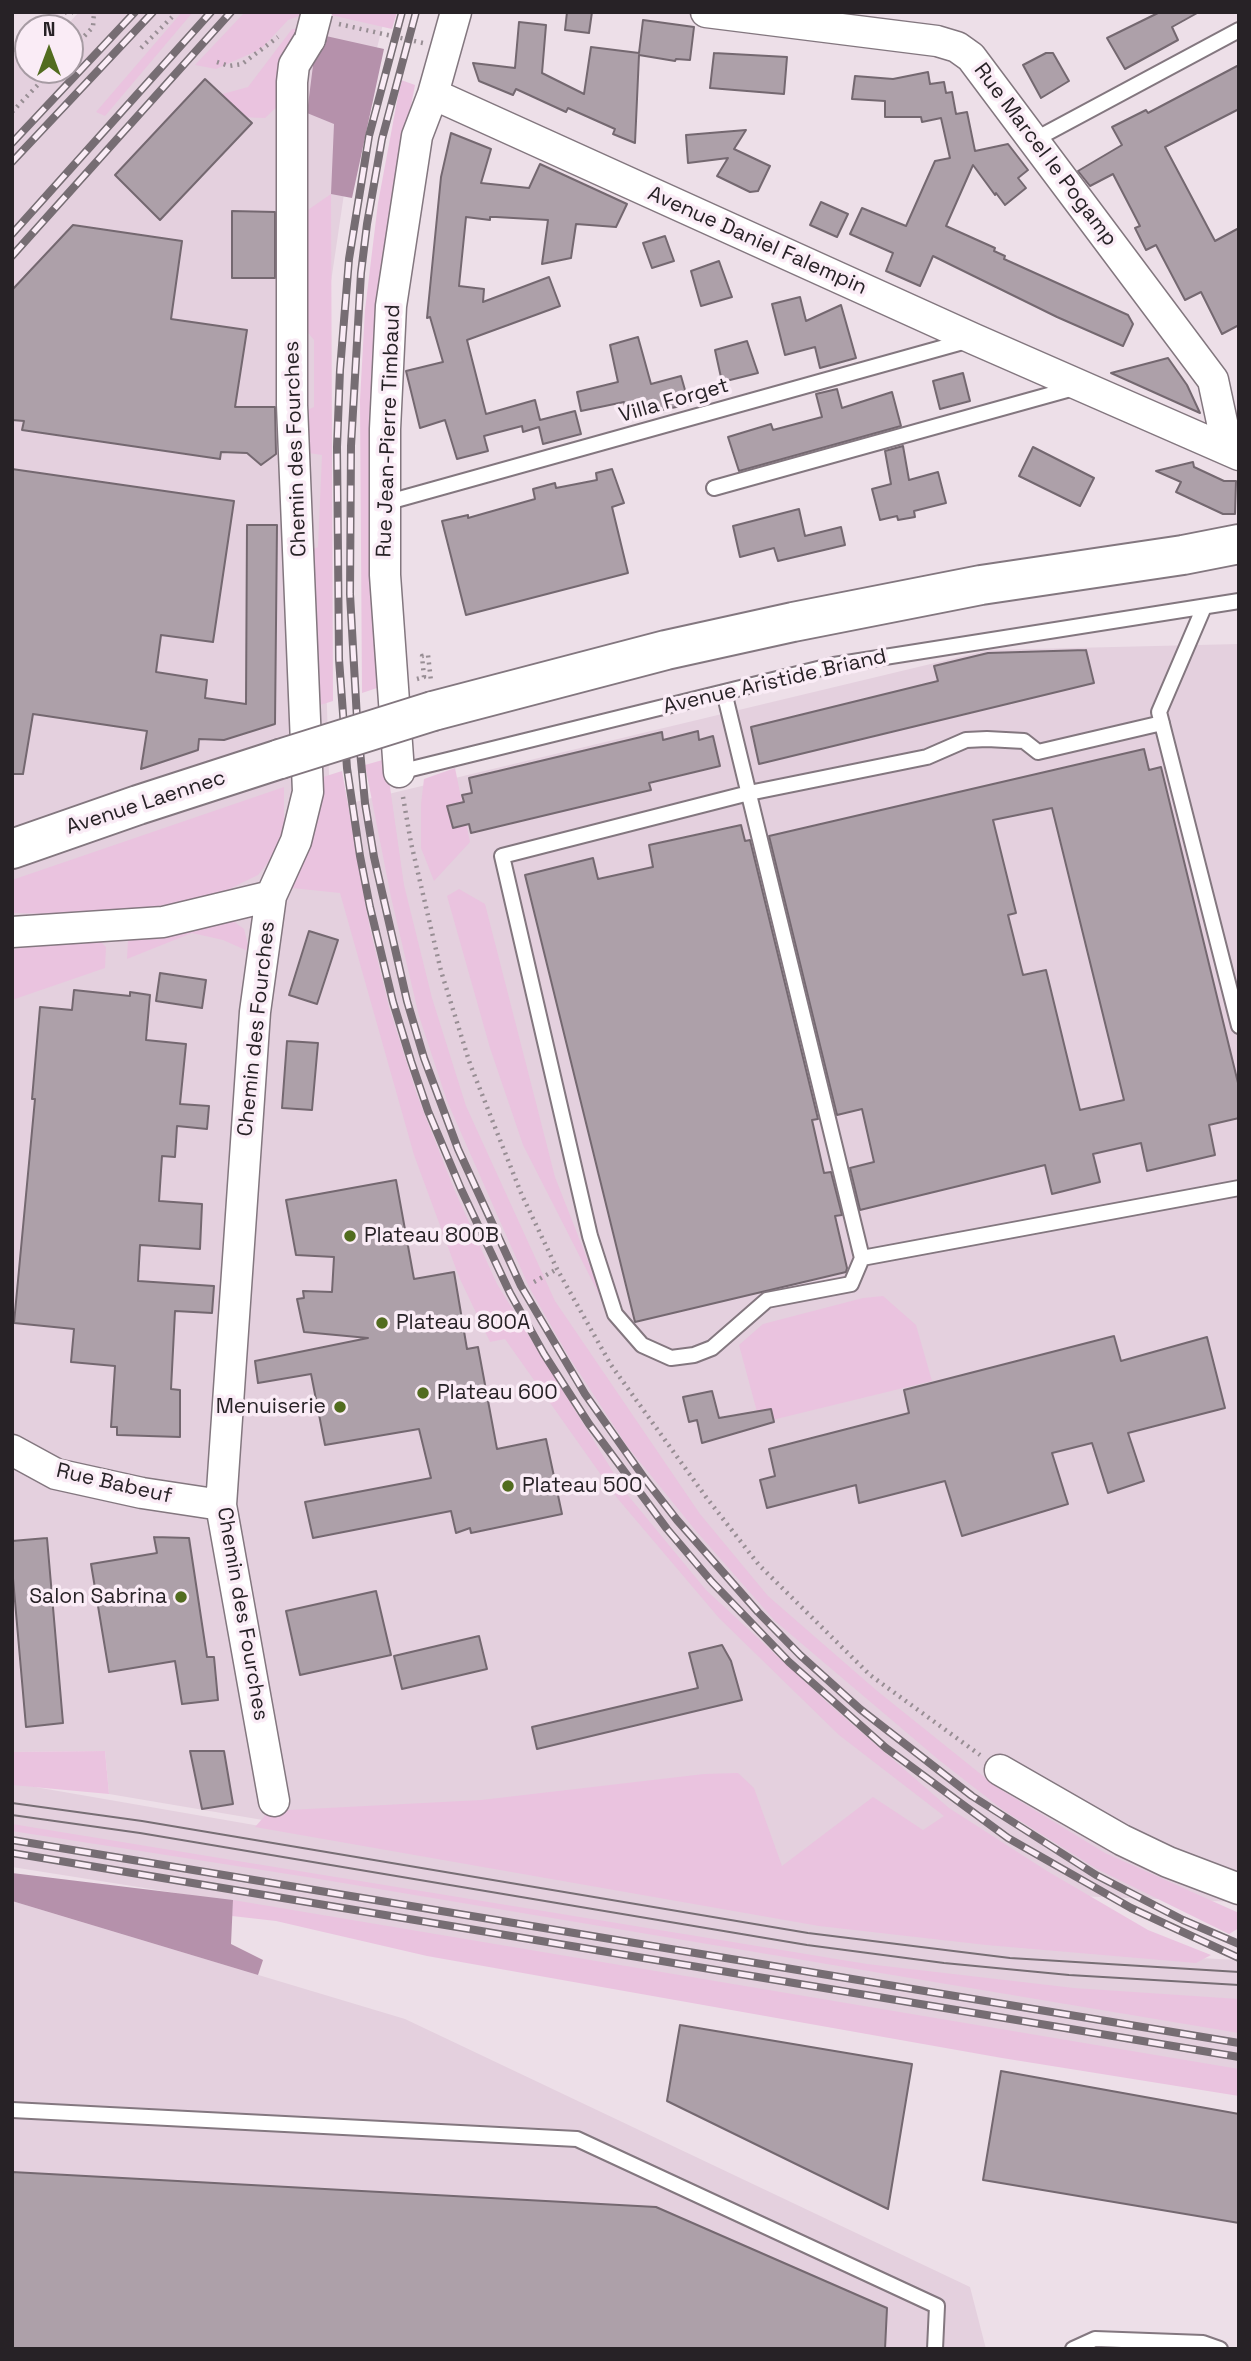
<!DOCTYPE html>
<style>
body{margin:0}
#map{position:relative;width:1251px;height:2361px;overflow:hidden;background:#eddfe8;font-family:"Space Grotesk",sans-serif}
canvas{display:block}
.frame{position:absolute;inset:0;border:14px solid #272226;pointer-events:none}
.north{position:absolute;left:14px;top:14px;width:70px;height:70px;box-sizing:border-box;background:#faecf6;border:2px solid #a69ba3;border-radius:50%;rotate:0deg;font-size:19px;font-weight:700;line-height:28px;text-align:center;color:#272226}
.north::after{content:'';display:block;margin:auto;width:24px;height:32px;background:#526c1f;clip-path:polygon(50% 0,100% 100%,50% 72%,0 100%)}
</style>
<div id="map">
<canvas width="1251" height="2361"></canvas>
<div class="frame"></div>
<div class="north">N</div>
</div>
<script>
const ctx = document.querySelector('canvas').getContext('2d');
ctx.lineJoin = 'round';
function fillPath(path, color) { ctx.fillStyle = color; ctx.fill(path, 'evenodd'); }
const poly = rows => new Path2D(rows.map(r => 'M' + r).join(''));
function trace(path, color, width, dash) { ctx.strokeStyle = color; ctx.lineWidth = width; ctx.lineCap = dash ? 'butt' : 'round'; ctx.setLineDash(dash || []); ctx.stroke(path); }
function label(font, color, halo, rows, align = 'center') {
  ctx.font = font + ' "Space Grotesk",sans-serif'; ctx.lineWidth = 7; ctx.setLineDash([]); ctx.textBaseline = 'middle'; ctx.strokeStyle = halo; ctx.fillStyle = color; for (const [text, x, y, turn = 0] of rows) {
    ctx.save(); ctx.translate(x, y); ctx.rotate((+turn || 0) * Math.PI / 180); ctx.textAlign = isNaN(turn) ? turn : align; if (halo) ctx.strokeText(text, 0, 0); ctx.fillText(text, 0, 0); ctx.restore();
  }
}
const built = poly([
 [55,12,69,23,79,12,386,12,349,160,331,282,325,642,330,808,989,650,1239,644,1239,1902,771,1885,328,1831,109,1794,105,1751,12,1752,12,60,28,42,28,70,70,70,70,28,41,28],
 [12,1783,808,1921,1079,1952,1239,1960,1239,2073,296,1912,12,1867],
 [12,1901,405,2019,970,2287,986,2349,12,2349]
]);
const green = poly([
 [182,12,193,12,105,116,96,112],
 [245,12,397,12,392,29,331,15,308,13,288,20,261,49,216,69,195,65],
 [292,29,304,29,286,98,265,118,236,117,219,95,248,87],
 [401,80,415,85,393,199,380,687,362,693,360,400,365,310,378,203],
 [331,194,333,701,304,710,303,554,318,547,322,455,302,452,305,411,314,407,314,340,302,325,302,214],
 [386,759,404,885,432,998,466,1106,555,1301,700,1514,768,1596,876,1690,998,1788,1105,1853,1239,1913,1239,1928,1229,1934,1097,1869,1003,1810,939,1760,775,1621,696,1531,627,1446,569,1357,529,1287,447,1101,419,1016,391,897,365,765],
 [455,768,470,842,434,881,421,848,421,804,424,779],
 [342,771,370,929,389,1007,417,1095,454,1189,497,1284,626,1493,706,1590,831,1706,949,1808,1047,1871,1148,1930,1211,1955,1196,1963,986,1945,819,1926,255,1827,269,1811,481,1800,704,1774,738,1773,754,1788,782,1866,873,1797,923,1830,944,1816,839,1735,719,1618,618,1499,505,1339,490,1342,459,1277,414,1155,340,893,292,888,316,829,320,778],
 [284,787,284,842,258,875,219,894,113,915,12,913,12,880],
 [459,889,485,904,555,1177,608,1312,523,1145,490,1048,447,896],
 [214,921,233,921,244,929,250,952,223,940,192,933,127,959,128,940,141,935],
 [99,940,106,947,105,968,12,1000,14,950,26,945],
 [883,1296,916,1325,932,1381,760,1423,739,1345,763,1324,863,1298],
 [105,1751,109,1794,12,1785,12,1752],
 [12,1824,867,1964,1074,1988,1239,1999,1239,2033,307,1877,12,1831],
 [233,1900,1239,2069,1239,2096,1002,2058,427,1956,276,1921,232,1916]
]);
const forest = poly([
 [317,34,384,49,352,198,331,194,334,124,307,113],
 [12,1873,233,1900,231,1944,263,1960,258,1975,12,1901]
]);
const building = poly([
 [567,12,592,12,589,33,565,30,567,12],
 [1160,12,1199,12,1172,27,1178,40,1125,69,1107,38,1160,12],
 [643,20,694,27,690,60,676,59,675,61,639,55,635,143,613,134,615,129,568,108,566,112,516,89,513,95,479,81,473,63,515,68,519,22,546,25,542,73,584,94,591,47,639,53,643,20],
 [714,53,787,57,784,94,710,88,714,53],
 [1046,53,1053,53,1069,81,1041,98,1023,65,1046,53],
 [1239,65,1239,109,1165,147,1215,241,1239,228,1239,325,1222,334,1201,292,1185,300,1156,245,1146,250,1135,228,1140,226,1113,174,1090,186,1078,171,1122,145,1112,127,1146,110,1148,113,1239,65],
 [928,72,930,84,944,82,946,93,952,92,956,114,967,112,975,151,1008,144,1028,170,1018,178,1026,188,1005,205,996,193,995,195,973,165,946,226,995,248,994,251,1005,256,1004,259,1128,315,1133,324,1123,346,1057,317,933,256,920,286,886,271,893,253,850,234,862,208,906,226,935,161,950,158,941,118,922,122,921,117,885,117,885,101,852,99,855,76,893,79,928,72],
 [205,79,252,123,160,220,115,175,205,79],
 [746,130,734,149,770,166,758,191,750,192,717,176,728,158,688,163,686,135,746,130],
 [451,133,491,149,481,183,529,188,540,164,627,204,616,227,576,224,571,258,542,264,548,220,496,217,490,217,490,220,466,217,459,286,484,289,483,302,549,277,560,306,467,340,486,414,535,400,540,420,575,411,581,434,543,444,539,427,523,432,522,426,484,436,488,451,457,459,445,420,420,428,406,371,443,362,430,317,427,318,441,177,451,133],
 [821,202,848,214,837,237,810,225,821,202],
 [232,211,275,212,275,278,232,278,232,211],
 [73,225,182,241,171,319,247,330,235,407,275,407,276,454,261,465,247,453,221,452,220,459,22,430,24,421,12,420,12,290,73,225],
 [665,236,674,261,652,268,643,243,665,236],
 [719,261,732,297,701,306,691,271,719,261],
 [800,297,806,321,841,305,856,358,820,368,815,347,785,355,772,304,800,297],
 [638,337,651,384,681,376,689,404,628,418,624,402,581,411,577,392,618,382,610,345,638,337],
 [747,341,758,373,722,382,715,350,747,341],
 [1168,358,1187,385,1200,413,1111,373,1168,358],
 [963,373,970,401,940,409,933,381,963,373],
 [837,389,842,408,892,392,901,426,739,471,728,437,771,424,773,430,822,417,816,394,837,389],
 [903,446,909,480,938,472,946,503,914,511,915,517,898,520,897,516,880,520,872,489,891,484,885,451,903,446],
 [1033,447,1094,478,1080,506,1019,476,1033,447],
 [1193,462,1194,467,1224,481,1236,481,1235,514,1223,514,1176,492,1181,482,1156,471,1193,462],
 [12,469,234,501,213,642,161,635,156,672,207,680,205,698,246,704,247,525,277,525,275,724,224,740,199,739,198,750,141,769,147,731,33,714,23,774,12,774,12,469],
 [612,469,624,503,612,507,628,573,466,615,442,521,468,515,468,518,535,499,533,489,555,483,556,488,597,480,596,473,612,469],
 [799,509,805,536,841,527,845,545,778,561,774,548,740,557,733,526,799,509],
 [1086,650,1094,683,759,764,751,727,938,681,934,666,988,653,1086,650],
 [698,731,699,740,713,736,720,766,649,783,651,790,471,833,469,824,453,828,447,806,464,802,462,795,472,793,469,778,662,732,663,740,698,731],
 [1144,749,1149,770,1161,767,1239,1087,1239,1118,1209,1125,1215,1155,1147,1171,1141,1143,1093,1154,1100,1182,1052,1194,1045,1165,860,1210,850,1168,874,1162,862,1109,837,1115,769,836,1144,749],
 [1052,808,1124,1100,1080,1110,1046,970,1023,975,1008,915,1016,913,993,820,1052,808],
 [741,825,745,841,750,840,818,1119,812,1120,824,1173,831,1172,842,1215,835,1216,847,1268,846,1272,635,1322,525,875,593,858,598,879,653,867,649,845,741,825],
 [309,931,338,940,317,1004,289,995,309,931],
 [160,973,206,980,202,1008,156,1001,160,973],
 [74,990,130,996,130,992,150,995,146,1040,186,1044,180,1104,209,1106,207,1129,177,1126,175,1157,162,1156,159,1201,202,1204,200,1249,140,1245,138,1281,214,1286,212,1313,175,1311,171,1389,180,1390,180,1437,117,1435,117,1427,111,1427,115,1366,71,1362,74,1329,14,1323,35,1099,32,1099,40,1007,72,1010,74,990],
 [287,1041,318,1043,312,1110,282,1108,287,1041],
 [396,1180,414,1279,454,1272,467,1349,478,1347,497,1449,546,1439,562,1514,471,1533,470,1528,456,1533,451,1511,313,1538,305,1502,431,1478,419,1429,325,1445,311,1374,258,1383,255,1361,368,1338,304,1332,297,1299,304,1298,303,1291,332,1292,334,1257,296,1255,286,1200,396,1180],
 [1114,1336,1121,1361,1207,1337,1225,1408,1128,1433,1144,1481,1108,1493,1092,1443,1052,1453,1068,1504,962,1536,945,1481,859,1503,856,1485,767,1508,760,1480,775,1476,769,1449,909,1413,904,1390,1114,1336],
 [712,1391,719,1418,771,1409,774,1422,702,1443,697,1420,689,1422,683,1397,712,1391],
 [154,1537,189,1538,207,1657,214,1657,218,1700,182,1704,175,1661,109,1672,91,1564,157,1553,154,1537],
 [47,1538,63,1723,26,1727,12,1567,12,1541,47,1538],
 [376,1591,391,1655,300,1675,286,1611,376,1591],
 [479,1636,487,1669,402,1689,394,1656,479,1636],
 [722,1645,731,1661,742,1700,537,1749,532,1727,698,1688,689,1653,722,1645],
 [190,1751,224,1751,233,1804,202,1809,190,1751],
 [680,2025,912,2064,888,2209,667,2101,680,2025],
 [1001,2071,1239,2114,1239,2223,983,2180,1001,2071],
 [12,2172,656,2207,887,2308,885,2349,12,2349,12,2172]
]);
const path = poly([
 [66,12,69,15,72,12],
 [339,24,423,43],
 [34,28,49,12],
 [141,48,172,17],
 [12,51,28,34],
 [70,51,93,27,94,12],
 [217,62,229,66,242,64,278,37],
 [12,112,52,70],
 [417,679,424,677,422,656,428,655,431,681],
 [403,797,411,843,441,971,470,1064,521,1193,557,1269,611,1365,706,1497,759,1565,870,1675,980,1755],
 [534,1282,557,1269]
]);
const service = poly([
 [1034,140,1239,30],
 [714,488,1074,388],
 [385,503,970,340],
 [1204,607,1159,712,1239,1026],
 [724,692,862,1258,1239,1188],
 [399,772,834,665,1239,601],
 [862,1258,851,1284,767,1300,712,1348,694,1355,671,1358,642,1345,615,1314,590,1236,502,856,749,793,927,757,966,740,987,739,1024,741,1038,752,1162,723],
 [12,2110,577,2139,937,2306,935,2349],
 [1073,2349,1095,2339,1203,2343,1220,2349]
]);
const minor = poly([
 [706,12,937,41,957,47,971,57,1213,380,1228,450],
 [433,94,974,339,1239,455],
 [399,772,385,575,385,429,391,306,417,136,433,94,456,12],
 [12,932,163,922,271,896],
 [12,1450,56,1474,142,1493,221,1505],
 [1000,1770,1122,1840,1168,1862,1239,1889],
 [274,1801,221,1505,255,1012,271,896,296,841,308,792,292,405,292,82,294,65,310,39]
]);
const secondary = poly([
 [433,711,666,650,793,622,981,585,1183,555,1239,544],
 [12,849,138,805,280,759]
]);
const tram = poly([
 [12,1803,142,1821,808,1933,1010,1958,1239,1972],
 [12,1815,140,1833,807,1945,944,1963,1069,1975,1239,1985]
]);
const rail = poly([
 [402,12,369,136,349,259,340,370,337,447,339,659,347,768,360,856,370,907,393,1002,411,1061,428,1111,461,1189,510,1293,544,1354,589,1424,667,1529,712,1582,789,1662,886,1748,1008,1838,1131,1908,1239,1958],
 [416,12,382,139,367,224,361,273,351,446,350,594,357,719,365,803,374,857,407,1001,424,1058,458,1149,521,1286,585,1394,645,1479,677,1520,758,1612,800,1655,860,1709,972,1796,1096,1875,1183,1920,1239,1944],
 [12,143,135,12],
 [12,162,153,12],
 [12,234,211,12],
 [12,256,231,12],
 [12,1840,1239,2043],
 [12,1853,1239,2057]
]);
const minorBridge = poly([
 [310,39,317,12]
]);
const secondaryBridge = poly([
 [280,759,433,711]
]);
const markers = [
 [350,1236,7,"#526c1f"],
 [382,1323,7,"#526c1f"],
 [423,1393,7,"#526c1f"],
 [340,1407,7,"#526c1f"],
 [508,1486,7,"#526c1f"],
 [181,1597,7,"#526c1f"]
];
const streetNames = [
 ["Rue Marcel le Pogamp",1045,155,53],
 ["Avenue Daniel Falempin",757,241,24],
 ["Villa Forget",674,401,-16],
 ["Rue Jean-Pierre Timbaud",389,431,-88],
 ["Chemin des Fourches",296,449,-92],
 ["Avenue Aristide Briand",775,682,-13],
 ["Avenue Laennec",146,803,-18],
 ["Chemin des Fourches",257,1029,-84],
 ["Rue Babeuf",114,1484,13],
 ["Chemin des Fourches",242,1614,80]
];
const poiNames = [
 ["Plateau 800B",364,1236],
 ["Plateau 800A",396,1323],
 ["Plateau 600",437,1393],
 ["Menuiserie",326,1407,"right"],
 ["Plateau 500",522,1486],
 ["Salon Sabrina",167,1597,"right"]
];
fillPath(built, '#e4d0de');
fillPath(green, '#eac3df');
fillPath(forest, '#b591ab');
fillPath(building, '#ada0a9');
trace(building, '#746870', 2);
trace(service, '#83777f', 18);
trace(minor, '#83777f', 33);
trace(secondary, '#83777f', 42);
trace(path, '#988e94', 4.5, [2, 5]);
trace(service, '#fff', 14);
trace(minor, '#fff', 30);
trace(secondary, '#fff', 38);
trace(tram, '#766d73', 2);
trace(rail, '#766d73', 8);
trace(rail, '#faecf6', 5, [16]);
trace(minorBridge, '#83777f', 33, []);
trace(secondaryBridge, '#83777f', 42, []);
trace(minorBridge, '#fff', 30);
trace(secondaryBridge, '#fff', 38);
for (const [x, y, r, color] of markers) { const dot = new Path2D(); dot.arc(x, y, r, 0, 2 * Math.PI); ctx.fillStyle = color; ctx.fill(dot); trace(dot, '#faecf6', 2.5); }
label('21px', '#272226', '#faecf6', streetNames);
label('21px', '#272226', '#faecf6', poiNames, 'left');
</script>
